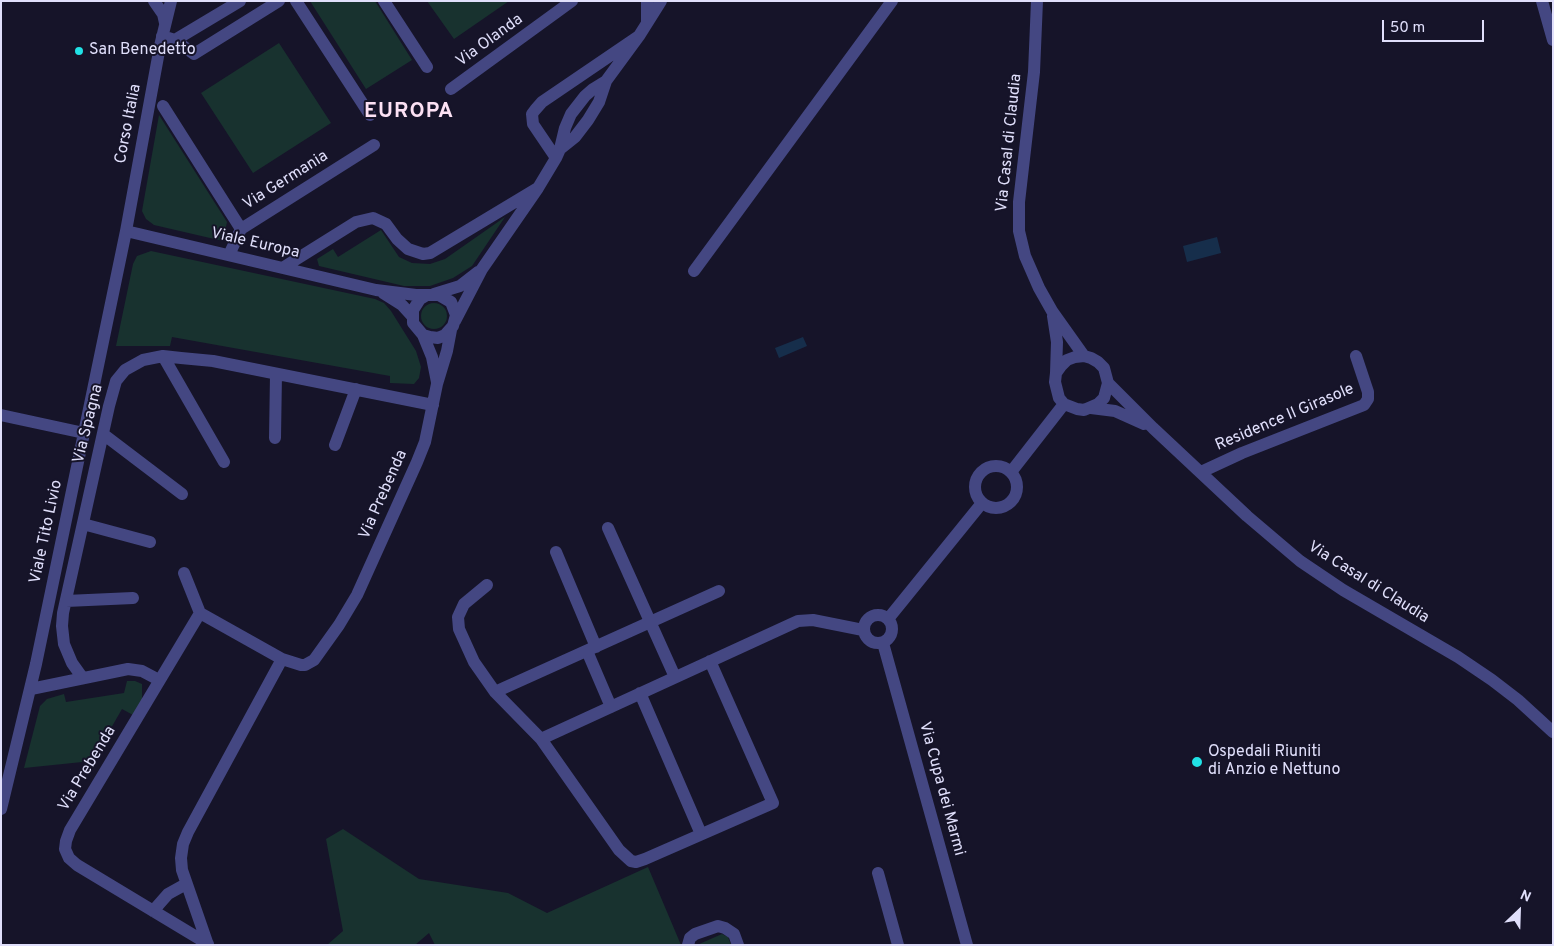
<!DOCTYPE html>
<style>
body{margin:0}
#map{position:relative;width:1554px;height:946px;overflow:hidden;background:#161429;font-family:Overpass,sans-serif}
canvas{display:block}
.frame{position:absolute;inset:0;border:2px solid #e0dffb;pointer-events:none}
.north{position:absolute;left:1494px;top:886px;width:50px;height:50px;-webkit-text-stroke:4px #161429;paint-order:stroke;rotate:24deg;font-size:14px;font-weight:700;line-height:20px;text-align:center;color:#e0dffb}
.north::after{content:'';display:block;margin:auto;width:18px;height:22px;background:#e0dffb;clip-path:polygon(50% 0,100% 100%,50% 72%,0 100%)}
.scale{position:absolute;left:1382px;top:20px;width:102px;height:22px;box-sizing:border-box;border:2px solid #e0dffb;border-top:0;padding-left:6px;font-size:15px;line-height:18px;white-space:nowrap;color:#e0dffb;-webkit-text-stroke:4px #161429;paint-order:stroke}
</style>
<div id="map">
<canvas width="1554" height="946"></canvas>
<div class="frame"></div>
<div class="north">N</div>
<div class="scale">50 m</div>
</div>
<script>
const ctx = document.querySelector('canvas').getContext('2d');
ctx.lineJoin = 'round';
function fillPath(path, color) { ctx.fillStyle = color; ctx.fill(path, 'evenodd'); }
const poly = rows => new Path2D(rows.map(r => 'M' + r).join(''));
function trace(path, color, width, dash) { ctx.strokeStyle = color; ctx.lineWidth = width; ctx.lineCap = dash ? 'butt' : 'round'; ctx.setLineDash(dash || []); ctx.stroke(path); }
function label(font, color, halo, rows, align = 'center') {
  ctx.font = font + ' Overpass,sans-serif'; ctx.lineWidth = 4; ctx.setLineDash([]); ctx.textBaseline = 'middle'; ctx.strokeStyle = halo; ctx.fillStyle = color; for (const [text, x, y, turn = 0] of rows) {
    ctx.save(); ctx.translate(x, y); ctx.rotate((+turn || 0) * Math.PI / 180); ctx.textAlign = isNaN(turn) ? turn : align; if (halo) ctx.strokeText(text, 0, 0); ctx.fillText(text, 0, 0); ctx.restore();
  }
}
const green = poly([
 [310,1,375,1,412,60,366,89],
 [427,1,509,1,454,39],
 [279,43,331,123,253,173,201,93],
 [159,115,227,222,223,241,154,225,146,219,142,211],
 [505,217,472,266,453,278,430,286,404,286,319,266,317,259,333,249,338,257,381,230,399,257,412,263,430,264,445,259],
 [151,251,375,299,384,303,391,311,416,351,421,367,419,378,414,384,390,383,390,376,172,337,170,346,116,346,133,264,137,256],
 '421 316a13 13 0 1 1 26 0a13 13 0 1 1-26 0Z',
 [127,681,135,681,142,684,142,700,133,715,122,709,92,761,24,768,40,706,47,699,64,694,66,702,124,693],
 [343,829,419,879,508,893,547,913,648,867,681,945,435,945,429,933,415,945,327,945,343,931,326,839],
 [722,934,728,937,731,945,697,945]
]);
const water = poly([
 [1217,237,1221,253,1187,262,1183,246],
 [803,337,807,346,779,358,775,348]
]);
const minor = poly([
 [154,1,163,14,165,23],
 [296,1,370,115],
 [384,1,427,67],
 [647,1,647,21],
 [1037,1,1034,72,1019,202,1019,231,1025,256,1039,288,1052,311,1084,356],
 [1542,1,1553,40],
 [162,36,175,40,194,54,279,1],
 [175,40,240,1],
 [451,89,572,1],
 [163,106,241,229],
 [560,149,575,137,588,120,599,102,606,81,639,36,661,1],
 [556,158,533,124,532,114,535,110,542,102,639,36],
 [126,231,376,290,416,295,439,295,451,302,456,315,453,326,445,335,438,338,430,337,423,335,413,323,413,310,420,299,425,296],
 [229,255,241,229,374,145],
 [284,267,356,222,373,218,386,224,397,239,408,249,423,254,430,253,538,188],
 [694,271,892,1],
 [383,293,402,305,412,316],
 [434,294,460,286,478,272],
 [1053,316,1057,342,1056,373],
 [455,321,482,269,538,188,556,158,560,149,565,128,571,114,585,96,593,89,606,81],
 [423,335,432,357,437,382],
 [163,356,224,462],
 [1108,383,1104,398,1098,404,1084,410,1077,409,1064,404,1059,398,1055,382,1056,373,1061,366,1067,360,1075,357,1084,356,1091,358,1098,362,1104,368,1108,383,1153,428,1247,516,1300,561,1343,590,1458,657,1492,680,1518,700,1553,732],
 [1091,408,1115,411,1144,424],
 [1,415,84,433],
 [103,434,182,494],
 [275,438,276,374],
 [335,445,356,389],
 '975 487a21 21 0 1 1 42 0a21 21 0 1 1-42 0Z',
 [1011,472,1064,404],
 [1201,472,1242,453,1364,405,1368,399,1368,392,1356,356],
 [83,524,150,542],
 [608,528,675,677],
 [556,552,596,647],
 [184,573,200,613,282,659,188,832,183,844,181,858,182,870,208,945],
 [487,585,464,604,458,617,459,629,474,662,495,692,541,739,619,850,631,861,636,862,645,859,773,803,710,661],
 [66,601,133,598],
 [200,613,70,830,66,841,65,849,69,858,77,865,208,944],
 '864 629a14 14 0 1 1 28 0a14 14 0 1 1-28 0Z',
 [888,619,982,503],
 [883,643,967,945],
 [587,651,611,707],
 [282,659,301,665,305,665,314,660,339,625,357,595,417,462,425,442,437,384,447,351,451,330],
 [82,677,72,663,64,644,62,626,63,613,109,406,116,381,125,370,143,360,163,356,181,358,213,361,433,405],
 [31,689,128,669,142,671,159,680],
 [495,692,719,591],
 [640,693,701,834],
 [541,739,798,621,813,620,863,630],
 [1,809,36,664,126,231,160,46,171,1],
 [878,873,898,945],
 [153,911,168,894,186,884],
 [688,945,690,938,695,934,718,926,725,928,734,934,738,945]
]);
const markers = [
 [79,51,5,"#21e2e6"],
 [1197,762,6,"#21e2e6"]
];
const streetNames = [
 ["Via Olanda",490,41,-36],
 ["Corso Italia",129,124,-79],
 ["Via Casal di Claudia",1010,143,-84],
 ["Via Germania",286,181,-32],
 ["Viale Europa",255,244,13],
 ["Residence Il Girasole",1285,418,-23],
 ["Via Spagna",89,424,-76],
 ["Via Prebenda",384,495,-66],
 ["Viale Tito Livio",47,532,-78],
 ["Via Casal di Claudia",1368,583,32],
 ["Via Prebenda",88,769,-59],
 ["Via Cupa dei Marmi",941,789,75]
];
const poiNames = [
 ["San Benedetto",89,51],
 ["Ospedali Riuniti",1208,753],
 ["di Anzio e Nettuno",1208,771]
];
const districtNames = [
 ["EUROPA",409,113]
];
fillPath(green, '#18322f');
fillPath(water, '#162e4b');
trace(minor, '#444782', 12);
for (const [x, y, r, color] of markers) { const dot = new Path2D(); dot.arc(x, y, r, 0, 2 * Math.PI); ctx.fillStyle = color; ctx.fill(dot); trace(dot, '#161429', 2); }
label('16px', '#e0dffb', '#161429', streetNames);
label('16px', '#e0dffb', '#161429', poiNames, 'left');
ctx.letterSpacing = '1px';
label('bold 21px', '#fce1f4', '#161429', districtNames);
ctx.letterSpacing = '0px';
</script>
